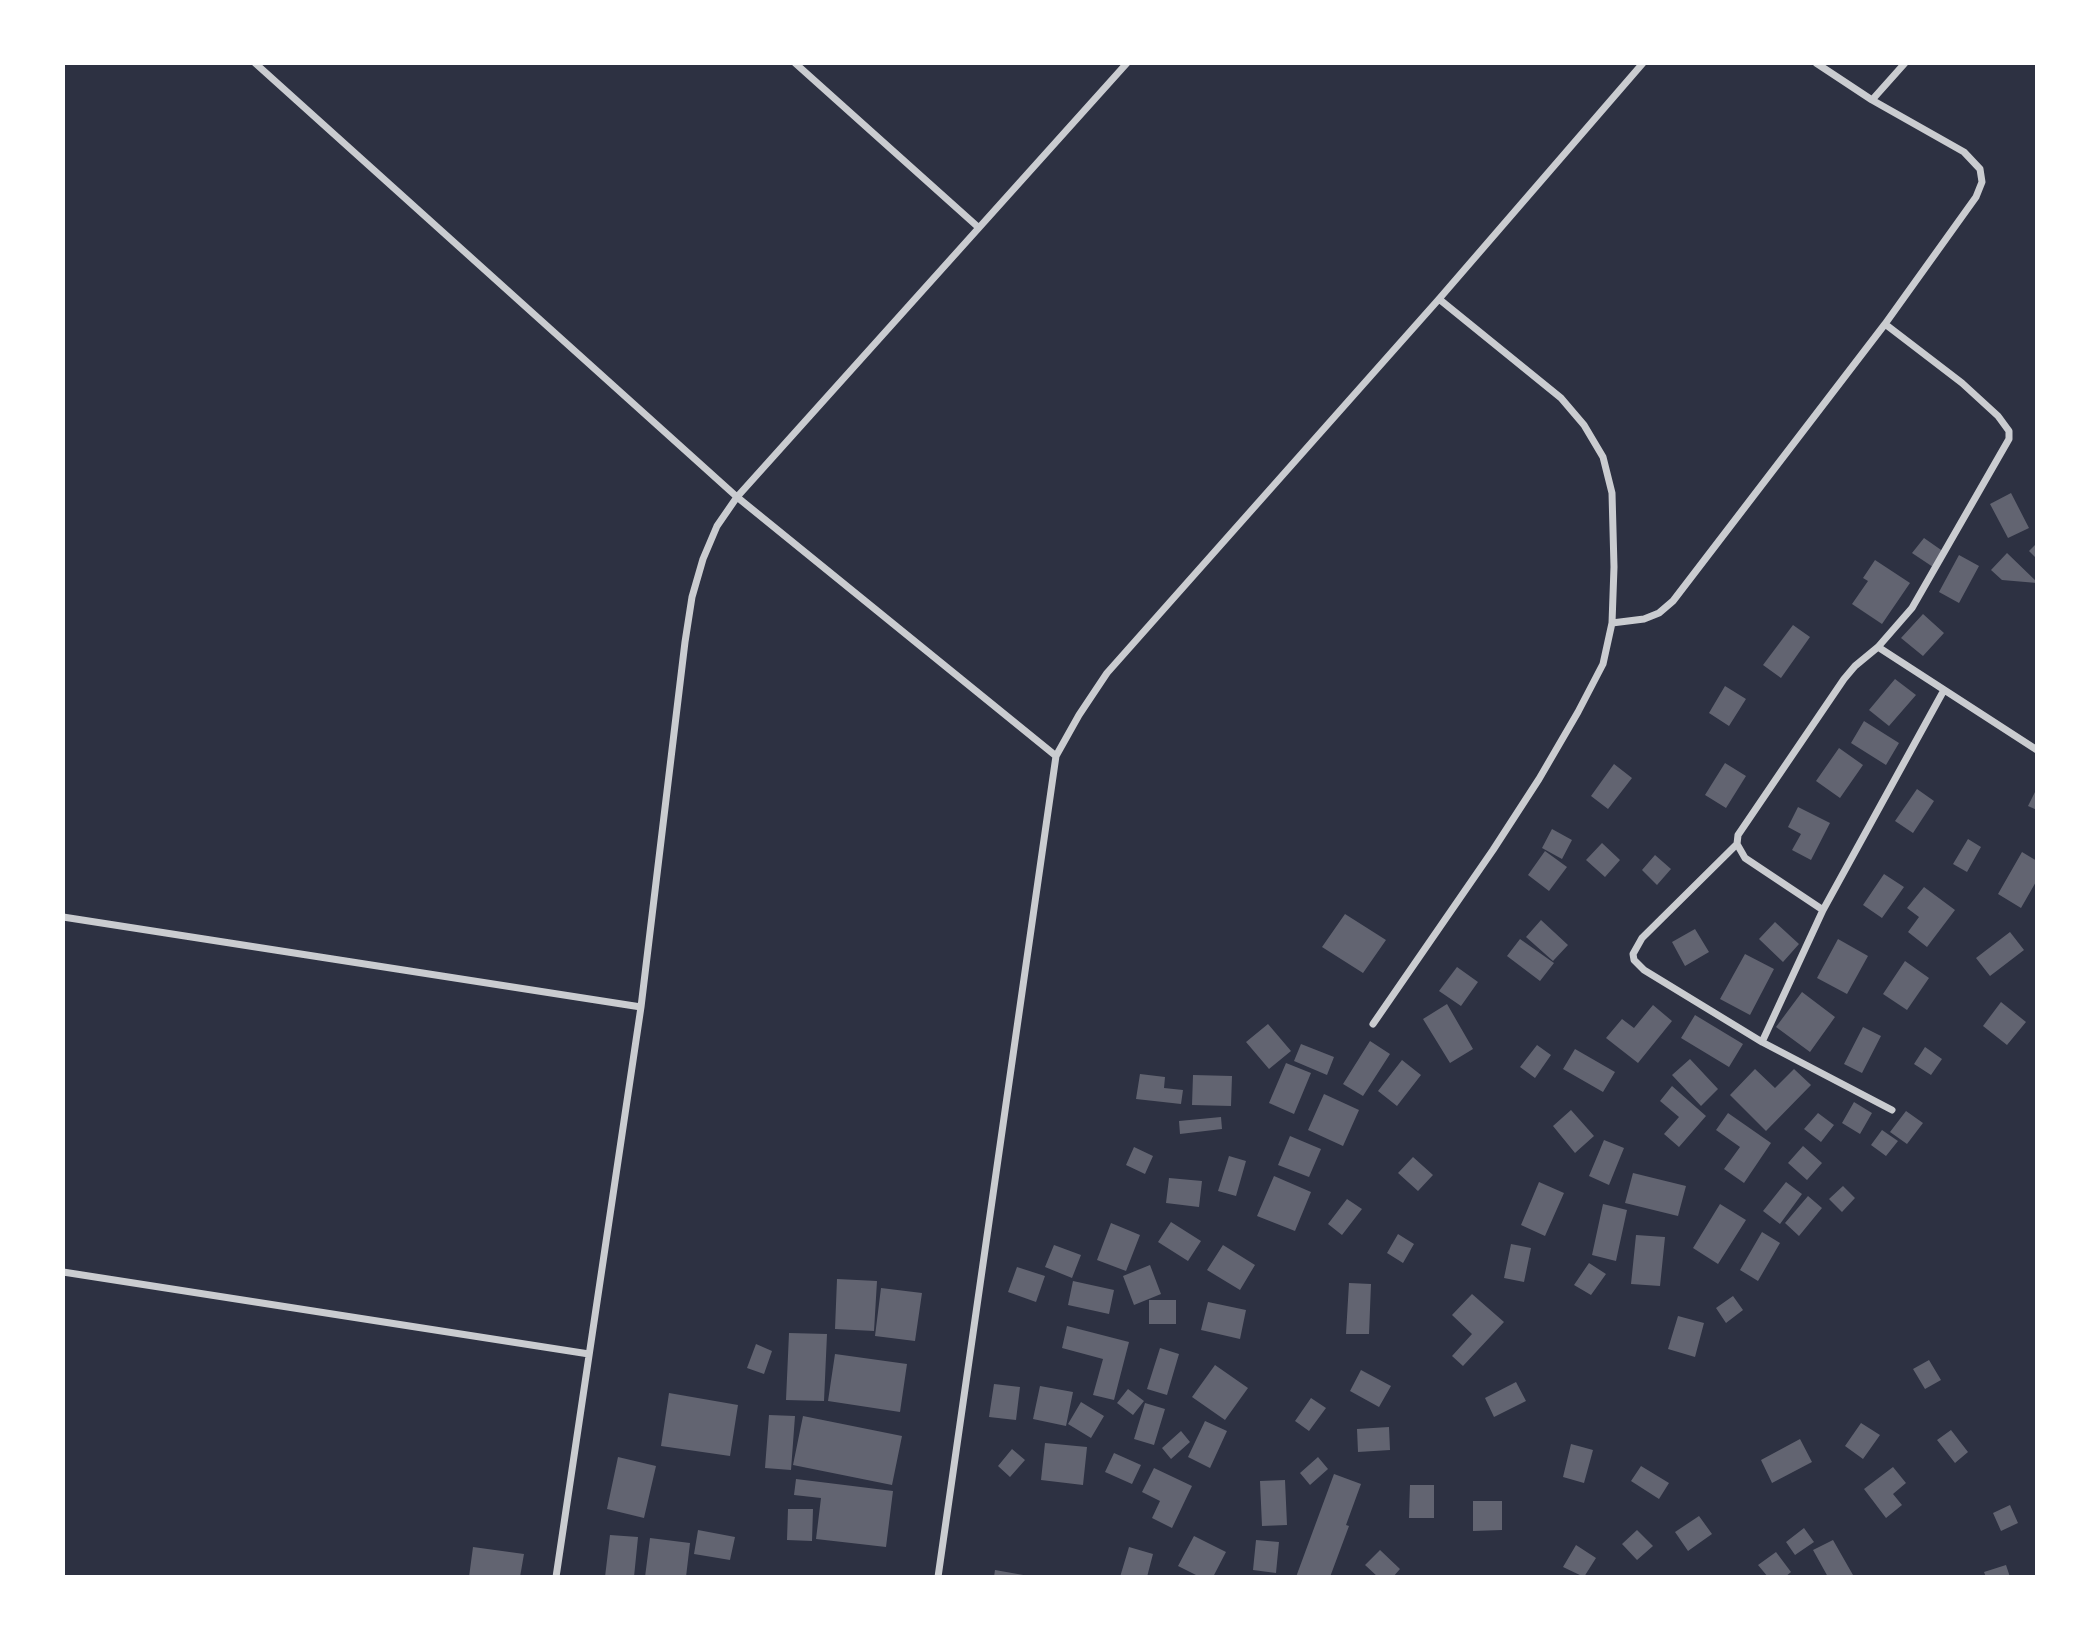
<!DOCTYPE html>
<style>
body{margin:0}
#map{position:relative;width:2100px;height:1640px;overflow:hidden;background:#2d3142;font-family:"Public Sans",sans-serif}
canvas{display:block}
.frame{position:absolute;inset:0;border:65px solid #fff;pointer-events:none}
</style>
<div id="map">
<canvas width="2100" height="1640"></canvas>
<div class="frame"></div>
</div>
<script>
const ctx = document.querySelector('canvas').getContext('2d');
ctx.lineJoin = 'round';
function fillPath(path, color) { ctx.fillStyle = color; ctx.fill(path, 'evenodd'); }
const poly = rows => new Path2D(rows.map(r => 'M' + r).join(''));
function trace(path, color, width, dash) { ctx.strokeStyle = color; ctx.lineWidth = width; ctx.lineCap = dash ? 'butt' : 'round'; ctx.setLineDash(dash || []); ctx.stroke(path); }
const building = poly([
 [2011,493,2029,528,2008,538,1990,504],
 [1924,538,1944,552,1933,567,1912,553],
 [2037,543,2037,559,2029,551],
 [2007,553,2037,582,2037,583,2002,580,1991,570],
 [1959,555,1979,566,1959,603,1939,592],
 [1875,560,1910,583,1882,624,1852,604,1868,581,1863,578],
 [1923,614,1944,633,1923,656,1901,638],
 [1793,625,1810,637,1781,678,1763,665],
 [1895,679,1916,695,1889,726,1869,710],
 [1725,686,1746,699,1729,726,1709,713],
 [1864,721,1899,743,1886,765,1851,743],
 [1839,748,1863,765,1840,798,1816,781],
 [1725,763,1746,776,1726,808,1705,795],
 [1614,764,1632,778,1608,809,1591,796],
 [2037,788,2037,810,2028,806],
 [1917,789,1934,801,1913,833,1895,821],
 [1798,807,1830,823,1811,860,1792,850,1801,834,1788,827],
 [1552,829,1572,840,1562,859,1542,848],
 [1968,839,1981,847,1967,872,1953,864],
 [1602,843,1620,860,1605,877,1586,860],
 [1545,851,1567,867,1549,891,1528,875],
 [2022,852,2037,861,2037,880,2021,908,1998,894],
 [1655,855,1671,869,1657,885,1642,870],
 [1884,874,1904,887,1882,918,1863,905],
 [1924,887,1955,910,1927,947,1908,932,1919,917,1907,908],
 [1345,914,1386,940,1363,973,1322,947],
 [1541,920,1568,945,1553,961,1526,937],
 [1775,922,1799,944,1783,962,1759,939],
 [1695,929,1709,952,1685,966,1672,942],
 [2010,932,2024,950,1990,976,1976,958],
 [1520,939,1554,963,1540,981,1507,956],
 [1838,939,1868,956,1847,994,1817,978],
 [1745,954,1774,969,1750,1015,1720,999],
 [1905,961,1929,978,1907,1010,1883,994],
 [1457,967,1478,982,1461,1006,1439,991],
 [1802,992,1835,1017,1810,1052,1776,1027],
 [2001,1002,2026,1022,2007,1045,1983,1026],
 [1447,1004,1473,1049,1450,1063,1423,1019],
 [1653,1005,1672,1021,1638,1063,1606,1038,1622,1019,1634,1028],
 [1695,1015,1743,1044,1729,1067,1681,1038],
 [1268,1024,1291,1051,1269,1069,1246,1042],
 [1863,1027,1881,1036,1862,1073,1844,1064],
 [1370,1041,1390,1054,1363,1096,1343,1084],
 [1301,1044,1334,1057,1327,1075,1294,1061],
 [1537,1045,1551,1055,1535,1078,1520,1067],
 [1925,1047,1942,1059,1931,1075,1914,1064],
 [1575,1049,1615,1072,1603,1092,1563,1069],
 [1690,1059,1718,1089,1701,1106,1672,1075],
 [1402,1060,1421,1075,1397,1106,1378,1091],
 [1286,1063,1311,1073,1294,1114,1269,1103],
 [1755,1069,1775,1088,1794,1069,1811,1085,1766,1131,1730,1095],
 [1140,1074,1165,1077,1164,1088,1183,1090,1181,1104,1136,1099],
 [1193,1075,1232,1076,1231,1106,1192,1105],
 [1672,1086,1706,1116,1679,1147,1664,1134,1679,1117,1660,1101],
 [1324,1094,1359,1110,1343,1146,1308,1130],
 [1854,1102,1872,1113,1860,1134,1842,1123],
 [1571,1110,1594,1136,1575,1153,1553,1126],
 [1906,1111,1923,1123,1907,1144,1890,1132],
 [1728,1113,1771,1143,1744,1183,1724,1169,1740,1147,1716,1130],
 [1818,1113,1834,1125,1821,1142,1804,1129],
 [1221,1117,1222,1129,1180,1134,1179,1121],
 [1882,1130,1898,1141,1886,1156,1871,1145],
 [1290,1136,1321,1149,1309,1177,1278,1165],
 [1604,1140,1624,1148,1609,1185,1589,1176],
 [1803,1146,1822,1163,1807,1180,1788,1163],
 [1134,1147,1153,1156,1145,1174,1126,1165],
 [1229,1156,1246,1161,1236,1196,1218,1191],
 [1413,1157,1433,1175,1418,1191,1398,1173],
 [1633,1173,1686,1186,1678,1216,1625,1203],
 [1274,1176,1311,1192,1295,1231,1257,1216],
 [1169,1178,1202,1181,1199,1207,1166,1203],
 [1539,1182,1564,1193,1545,1236,1521,1225],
 [1786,1182,1802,1194,1780,1224,1763,1211],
 [1843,1186,1855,1198,1842,1212,1829,1199],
 [1808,1196,1822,1208,1799,1236,1785,1223],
 [1347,1199,1362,1209,1342,1235,1328,1224],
 [1603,1204,1627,1210,1616,1261,1592,1255],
 [1720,1204,1746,1220,1718,1264,1693,1248],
 [1171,1222,1201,1241,1188,1261,1158,1242],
 [1111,1223,1140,1235,1126,1271,1097,1260],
 [1762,1232,1780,1243,1758,1281,1740,1270],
 [1398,1234,1414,1244,1403,1263,1387,1253],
 [1636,1235,1665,1237,1660,1286,1631,1284],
 [1511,1244,1531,1248,1524,1282,1504,1278],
 [1054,1245,1081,1255,1072,1278,1045,1267],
 [1223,1245,1255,1265,1240,1290,1207,1270],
 [1589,1263,1606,1274,1591,1295,1574,1285],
 [1150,1265,1161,1294,1134,1305,1123,1276],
 [1017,1267,1045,1276,1036,1302,1008,1292],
 [837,1279,877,1281,874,1331,835,1329],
 [1073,1281,1114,1290,1109,1314,1068,1305],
 [1349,1283,1371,1284,1369,1334,1346,1334],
 [881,1288,922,1293,915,1341,875,1336],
 [1472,1294,1504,1322,1463,1366,1452,1356,1472,1334,1452,1315],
 [1733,1296,1743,1310,1726,1323,1716,1308],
 [1149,1300,1176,1300,1176,1324,1149,1324],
 [1208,1302,1246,1310,1240,1339,1201,1330],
 [1678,1316,1704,1323,1695,1357,1668,1349],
 [1067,1326,1129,1342,1114,1400,1093,1395,1103,1359,1062,1348],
 [789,1333,827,1334,824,1401,786,1400],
 [756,1344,772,1351,764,1374,747,1368],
 [1160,1348,1179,1354,1167,1395,1147,1389],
 [835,1354,907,1364,900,1412,828,1401],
 [1929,1360,1941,1380,1925,1389,1913,1369],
 [1215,1365,1248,1388,1225,1420,1192,1397],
 [1361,1370,1391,1386,1379,1407,1350,1391],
 [1516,1382,1526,1401,1494,1417,1485,1398],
 [994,1384,1020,1387,1016,1420,989,1417],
 [1040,1386,1073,1392,1066,1426,1033,1419],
 [1128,1389,1144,1401,1133,1415,1117,1403],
 [669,1393,738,1405,730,1456,661,1446],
 [1311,1398,1326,1408,1309,1431,1295,1421],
 [1081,1402,1104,1416,1091,1438,1068,1424],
 [1145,1403,1165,1409,1154,1445,1134,1439],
 [769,1415,795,1416,791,1470,765,1468],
 [803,1416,902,1436,892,1485,793,1465],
 [1205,1421,1227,1431,1210,1468,1188,1457],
 [1861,1423,1880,1435,1863,1459,1845,1446],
 [1389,1427,1390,1450,1358,1452,1357,1429],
 [1951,1430,1968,1452,1955,1463,1937,1440],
 [1181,1431,1190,1442,1171,1459,1162,1448],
 [1800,1439,1812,1462,1772,1483,1761,1460],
 [1045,1443,1087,1447,1083,1485,1041,1480],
 [1571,1444,1593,1450,1584,1483,1563,1477],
 [1012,1449,1025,1460,1010,1477,998,1466],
 [1114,1453,1141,1465,1132,1484,1105,1472],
 [618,1457,656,1466,644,1518,607,1509],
 [1318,1457,1328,1469,1310,1485,1300,1473],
 [1641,1466,1669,1483,1659,1499,1631,1481],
 [1893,1467,1906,1483,1893,1494,1902,1505,1886,1518,1864,1489],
 [1154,1468,1192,1486,1172,1528,1152,1518,1160,1501,1142,1492],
 [1334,1474,1361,1484,1346,1525,1349,1526,1330,1577,1296,1577],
 [796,1479,893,1491,886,1547,816,1539,821,1498,794,1495],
 [1285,1480,1287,1525,1262,1526,1260,1481],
 [1410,1485,1434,1485,1434,1518,1409,1518],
 [1473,1501,1502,1501,1502,1530,1473,1531],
 [2010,1505,2018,1523,2001,1531,1993,1513],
 [788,1509,813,1509,812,1541,787,1540],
 [1699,1516,1712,1534,1688,1551,1675,1532],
 [1804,1528,1814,1542,1795,1555,1786,1542],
 [698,1530,735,1537,730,1560,694,1554],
 [1637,1530,1653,1546,1637,1560,1622,1544],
 [610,1535,638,1537,634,1577,605,1577],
 [1194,1536,1226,1552,1213,1577,1200,1577,1178,1566],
 [650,1538,690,1543,686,1577,645,1577],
 [1256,1540,1279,1542,1276,1573,1253,1570],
 [1833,1540,1853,1575,1849,1577,1828,1577,1813,1550],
 [1576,1545,1596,1558,1584,1577,1563,1567],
 [473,1547,524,1554,520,1577,469,1577],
 [1129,1547,1153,1554,1147,1577,1120,1577],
 [1380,1550,1400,1569,1393,1577,1378,1577,1365,1565],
 [1776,1552,1791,1572,1785,1577,1768,1577,1758,1565],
 [2006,1565,2010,1577,1986,1577,1984,1572],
 [995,1570,1029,1576,1029,1577,994,1577]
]);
const minor = poly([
 [255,63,737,497,1056,756],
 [795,63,978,227],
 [1872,100,1905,63],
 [1612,623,1644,619,1659,613,1673,601,1885,324,1976,197,1982,182,1980,169,1964,152,1872,100,1816,63],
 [1878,647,2037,750],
 [1737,844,1642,938,1633,954,1634,960,1644,970,1762,1042,1892,1110],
 [1823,910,1745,858,1737,844,1738,835,1844,679,1855,666,1878,647,1912,608,2009,439,2009,431,1998,416,1962,383,1885,324],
 [63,917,641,1007],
 [1373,1024,1493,850,1539,779,1578,712,1603,664,1612,623,1614,567,1612,493,1603,457,1584,425,1561,398,1439,299],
 [1762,1042,1823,910,1944,690],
 [63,1272,589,1354],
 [556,1577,641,1007,685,642,692,597,703,559,717,526,737,497,1127,63],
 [938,1577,1056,756,1079,715,1107,673,1439,299,1643,63]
]);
fillPath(building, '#626471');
trace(minor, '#caccd0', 7);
</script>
